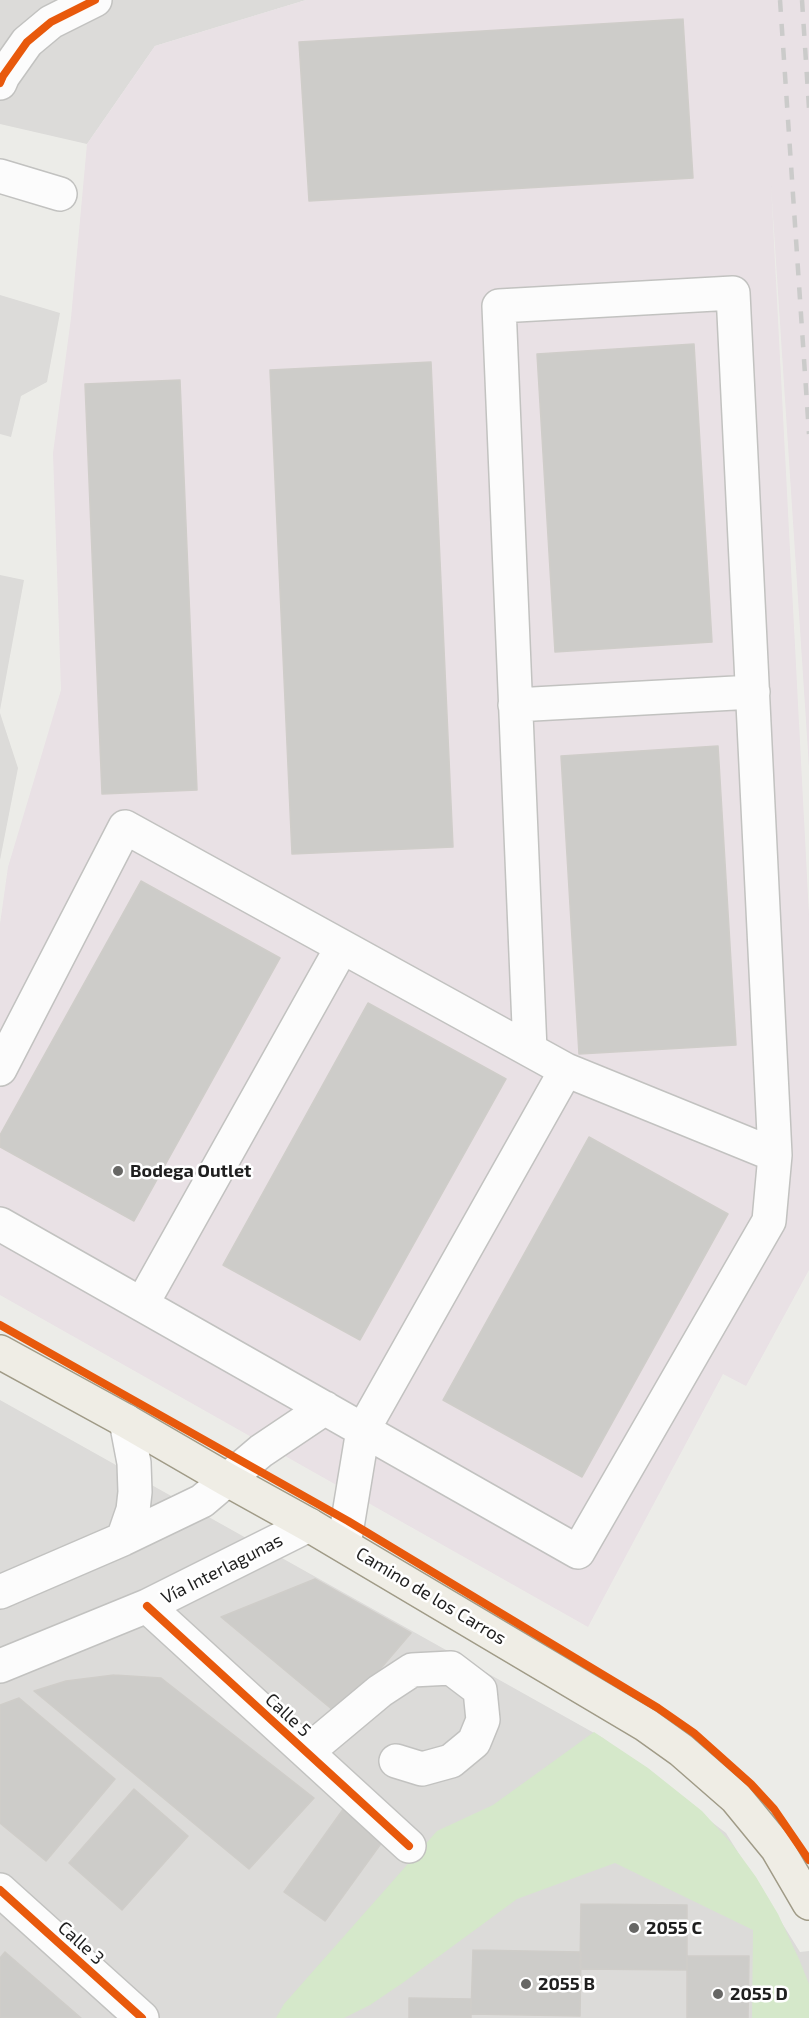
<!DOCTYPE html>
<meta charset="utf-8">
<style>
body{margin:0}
canvas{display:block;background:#ecece8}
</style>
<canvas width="809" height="2018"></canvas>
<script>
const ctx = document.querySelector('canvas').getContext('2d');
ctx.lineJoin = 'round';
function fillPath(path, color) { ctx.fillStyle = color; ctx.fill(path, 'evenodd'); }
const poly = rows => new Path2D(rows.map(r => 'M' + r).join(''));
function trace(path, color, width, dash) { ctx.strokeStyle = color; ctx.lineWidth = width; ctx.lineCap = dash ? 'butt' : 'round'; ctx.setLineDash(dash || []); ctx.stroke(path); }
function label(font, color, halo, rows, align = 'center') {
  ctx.font = font + ' "Exo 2",sans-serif'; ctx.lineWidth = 5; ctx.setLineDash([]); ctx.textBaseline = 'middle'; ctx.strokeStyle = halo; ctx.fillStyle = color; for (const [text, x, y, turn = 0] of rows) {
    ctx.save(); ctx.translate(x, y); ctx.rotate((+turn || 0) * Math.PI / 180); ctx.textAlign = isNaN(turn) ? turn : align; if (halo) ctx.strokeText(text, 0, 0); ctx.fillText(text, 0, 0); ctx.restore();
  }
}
const residential = poly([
 [0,0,306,0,155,46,87,144,0,124],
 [0,295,60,313,47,382,21,396,11,437,0,434],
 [0,575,24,580,0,710],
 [0,713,18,768,0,860],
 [0,1400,603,1738,726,1833,800,1952,809,1951,809,2018,0,2018]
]);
const industrial = poly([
 [306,0,809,0,809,767,771,185,809,915,809,1270,746,1386,723,1374,588,1627,0,1295,0,924,8,867,61,690,53,453,71,318,87,144,155,46]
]);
const grass = poly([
 [594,1732,648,1768,702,1811,732,1844,756,1877,778,1914,799,1959,809,1984,809,2018,752,2018,753,1930,615,1863,517,1899,404,1982,370,2005,344,2018,276,2018,284,2004,437,1831,493,1805]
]);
const building = poly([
 [683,19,693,178,309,201,299,42,683,19],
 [694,344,712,642,555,652,537,354,694,344],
 [431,362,453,847,292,854,270,370,431,362],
 [180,380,197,790,102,794,85,384,180,380],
 [718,746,736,1045,579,1054,561,756,718,746],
 [141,881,280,958,134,1221,0,1147,0,1135,141,881],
 [368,1003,506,1079,360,1340,223,1265,368,1003],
 [589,1137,728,1214,582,1477,443,1400,589,1137],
 [315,1579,411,1633,340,1716,221,1617,315,1579],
 [114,1675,161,1678,314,1798,249,1869,34,1691,66,1681,114,1675],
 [19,1698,115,1779,46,1861,0,1823,0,1705,19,1698],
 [134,1789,188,1836,122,1910,69,1863,134,1789],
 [349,1801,390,1831,325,1921,284,1892,349,1801],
 [581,1904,687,1905,687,1970,580,1969,581,1904],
 [473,1950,581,1952,580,2016,471,2014,473,1950],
 [5,1952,81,2018,0,2018,0,1958,5,1952],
 [687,1956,749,1956,748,2018,687,2018,687,1956],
 [409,1998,471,1999,471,2018,409,2018,409,1998]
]);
const minor = poly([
 [0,83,3,76,27,42,51,22,95,0],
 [0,176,60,194],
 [515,705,753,692],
 [530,1050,499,306,733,293,775,1155],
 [0,1069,125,827,566,1070,775,1155,769,1221,578,1552,0,1224],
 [142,1304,342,947],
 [123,1539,133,1510,135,1492,134,1463,126,1421],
 [344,1545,363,1430,566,1070],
 [0,1592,123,1539,202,1501,261,1451,325,1408],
 [147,1606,409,1846],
 [0,1666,147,1606,309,1525],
 [307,1752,380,1691,412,1670,451,1668,480,1690,483,1720,474,1742,451,1761,422,1769,396,1761],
 [0,1890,142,2018]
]);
const major = poly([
 [0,1352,126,1421,226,1479,309,1525,646,1725,681,1750,736,1798,777,1848,809,1903]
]);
const rail = poly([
 [780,0,809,434],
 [802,0,809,108]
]);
const cycleway = poly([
 [0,83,3,76,27,42,51,22,95,0],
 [0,1325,348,1521,658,1708,694,1733,751,1784,774,1809,809,1860],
 [147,1606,409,1846],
 [0,1890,142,2018]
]);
const markers = [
 [118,1171,6,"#676765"],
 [634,1928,6,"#676765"],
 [526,1984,6,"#676765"],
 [718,1994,6,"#676765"]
];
const poiNames = [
 ["Bodega Outlet",130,1171],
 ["2055 C",646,1928],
 ["2055 B",538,1984],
 ["2055 D",730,1994]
];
const streetNames = [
 ["Vía Interlagunas",222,1569,-27],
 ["Camino de los Carros",431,1596,31],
 ["Calle 5",288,1715,43],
 ["Calle 3",81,1943,42]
];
fillPath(residential, '#dcdbd9');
fillPath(industrial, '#e9e1e5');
fillPath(grass, '#d5e8ca');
fillPath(building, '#cdccc9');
trace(building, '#cfcdc9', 1.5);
trace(minor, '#c2c2c0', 36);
trace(major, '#a09b87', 36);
trace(minor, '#fcfcfc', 33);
trace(major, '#efede5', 33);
trace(rail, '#cbcbca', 4.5, [12, 12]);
trace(cycleway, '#e8590c', 8);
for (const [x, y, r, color] of markers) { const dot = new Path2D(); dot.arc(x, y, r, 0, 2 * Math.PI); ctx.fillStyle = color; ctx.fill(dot); trace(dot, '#fff', 2); }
label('bold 18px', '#1f1f1f', '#fff', poiNames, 'left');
label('18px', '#1f1f1f', '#fff', streetNames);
</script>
